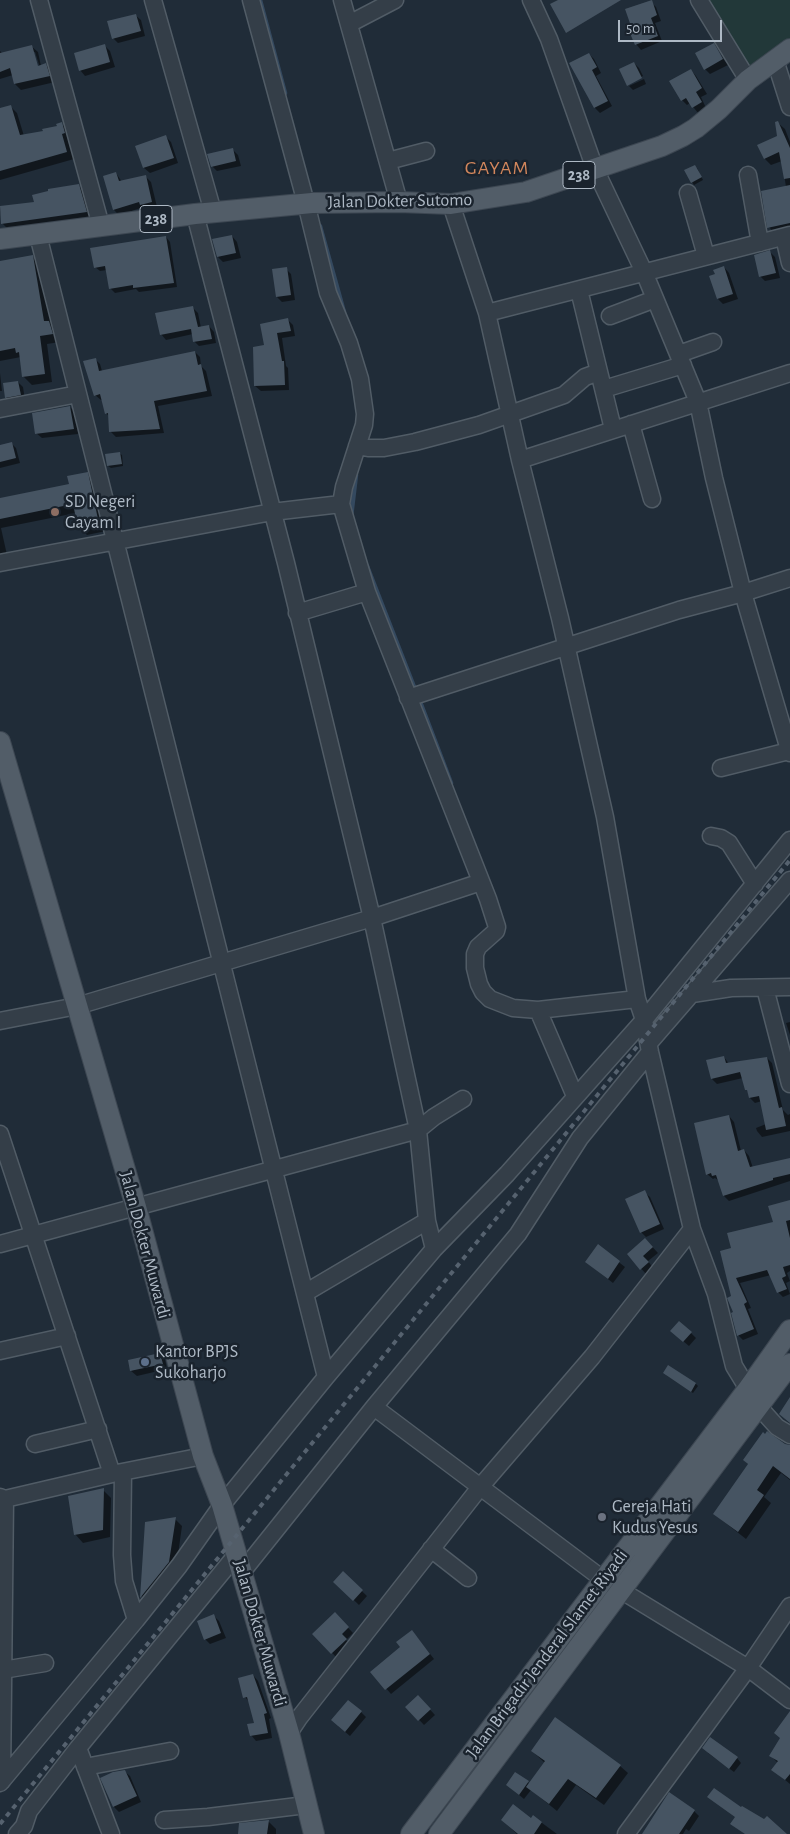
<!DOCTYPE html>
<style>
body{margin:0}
#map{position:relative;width:790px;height:1834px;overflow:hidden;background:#202c38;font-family:"Alegreya Sans",sans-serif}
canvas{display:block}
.scale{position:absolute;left:618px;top:20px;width:104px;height:22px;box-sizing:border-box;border:2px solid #aeb9c5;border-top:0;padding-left:6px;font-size:15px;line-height:18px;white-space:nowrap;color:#aeb9c5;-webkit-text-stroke:4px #1a232d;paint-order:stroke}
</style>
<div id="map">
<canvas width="790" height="1834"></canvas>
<div class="scale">50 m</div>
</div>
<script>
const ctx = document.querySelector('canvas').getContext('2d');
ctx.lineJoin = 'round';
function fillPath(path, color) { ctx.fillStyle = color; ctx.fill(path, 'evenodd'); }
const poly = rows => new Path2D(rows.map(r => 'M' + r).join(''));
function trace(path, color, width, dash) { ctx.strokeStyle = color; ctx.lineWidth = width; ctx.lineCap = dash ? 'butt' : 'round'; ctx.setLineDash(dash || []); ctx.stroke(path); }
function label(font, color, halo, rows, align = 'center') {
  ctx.font = font + ' "Alegreya Sans",sans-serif'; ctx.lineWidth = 5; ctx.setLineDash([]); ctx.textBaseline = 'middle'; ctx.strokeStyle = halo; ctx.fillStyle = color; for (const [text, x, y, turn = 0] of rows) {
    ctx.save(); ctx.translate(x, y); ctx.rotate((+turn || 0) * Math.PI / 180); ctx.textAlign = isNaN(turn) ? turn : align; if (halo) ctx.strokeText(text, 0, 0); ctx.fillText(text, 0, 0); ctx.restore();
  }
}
const green = poly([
 [697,0,790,0,790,48,751,78]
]);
const shadow = poly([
 [651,2,656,7,661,21,655,23,662,41,641,50,636,44,633,30],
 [135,15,141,20,145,36,118,43,113,38],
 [713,45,728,65,710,74,705,69],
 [31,46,38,52,41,66,46,65,52,71,55,82,21,90,15,84,13,75,0,79,0,51,3,54],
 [32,52,35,52,41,71,38,72],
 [105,46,110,51,115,67,85,76,80,70],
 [589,54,594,59,601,73,596,76,612,106,600,113,595,108,571,64],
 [634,63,639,68,643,76,628,84],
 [691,70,696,76,707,94,701,97,706,108,698,113,690,103,687,105,682,100],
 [644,79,646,84,633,90,629,86],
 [10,106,17,113,24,136,45,132,62,124,69,131,71,140,68,141,74,159,0,180,0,109],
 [778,123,785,129,790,142,790,231,775,234,769,227,786,187,782,161,771,165,765,159,759,146,778,137],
 [166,137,171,142,178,163,150,173,144,168,137,147],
 [233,150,238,155,241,166,217,171,212,166],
 [697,168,703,180,694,185,685,171],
 [116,173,122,182,145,176,151,182,157,207,146,209,144,207,119,215,114,210],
 [79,186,84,191,91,217,7,228,2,223,0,207,35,203,49,192],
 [232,236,237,242,241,258,223,262,218,257],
 [166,237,170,242,177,287,139,292,136,289,115,293,111,289,107,270,100,271,95,267],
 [770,252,775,257,780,278,765,281,760,276],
 [32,257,41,265,51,324,57,330,60,342,47,344,52,382,32,385,23,376,21,357,0,361,0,262],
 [724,267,729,273,738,299,723,304,718,299,716,275],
 [286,269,291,274,295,300,282,302,277,297],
 [193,308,198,313,201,328,209,326,214,332,216,343,199,346,194,341,193,334,166,340,161,334],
 [288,320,293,325,295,336,282,338,286,366,288,368,289,390,261,391,255,386,265,346],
 [195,352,200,357,201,366,206,371,212,396,158,406,164,433,116,437,111,432,109,416,106,413,103,400,101,400,95,395,95,359,100,364,102,371],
 [0,373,2,391,0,391],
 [18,382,23,387,25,400,12,402,6,397],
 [70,407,75,412,78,434,42,438,36,433],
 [11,443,16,448,20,463,0,468,0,446],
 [119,453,122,455,123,466,111,468,108,466],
 [87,474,95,482,106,531,87,535,79,527,76,513,1,528,7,555,0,556,0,500,70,485],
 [790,1022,790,1035,786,1023],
 [724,1057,729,1064,767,1058,772,1063,783,1110,788,1115,790,1114,790,1131,762,1137,757,1131,756,1128,766,1124,762,1101,755,1103,750,1098,743,1078,717,1084,712,1079],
 [729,1116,734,1122,741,1151,744,1150,749,1156,753,1168,790,1160,790,1181,729,1201,724,1196,719,1181,715,1178,713,1179,707,1174],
 [644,1192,650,1197,664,1229,646,1237,641,1232],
 [790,1201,790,1271,787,1273,790,1281,786,1283,790,1294,783,1297,778,1292,771,1275,740,1283,751,1308,748,1309,758,1334,743,1340,738,1335,734,1313,733,1297,733,1249,774,1223],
 [645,1239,658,1253,648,1261,653,1268,646,1274,628,1254],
 [598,1246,625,1267,613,1283,586,1262],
 [691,1333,696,1338,689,1346,677,1336],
 [160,1354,165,1359,167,1369,137,1376,131,1371],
 [666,1375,696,1384,698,1386,693,1393],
 [790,1448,790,1480,781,1473,764,1497,771,1503,746,1539,714,1514,749,1465,744,1460],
 [103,1490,111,1498,110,1537,83,1543,75,1534],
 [175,1519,182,1526,176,1569,148,1605,142,1598,146,1523],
 [343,1573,367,1596,359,1605,335,1582],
 [335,1614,353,1633,346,1640,351,1645,337,1658,314,1634],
 [214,1616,219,1621,226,1638,210,1644,205,1639],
 [417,1637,434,1659,391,1694,372,1672],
 [253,1675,258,1681,271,1718,269,1719,272,1738,256,1741,251,1735,255,1724,250,1703,245,1697],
 [423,1702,435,1715,424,1725,407,1707],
 [361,1712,366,1717,350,1736,338,1726],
 [790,1719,790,1784,773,1770,778,1763,771,1756],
 [532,1751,620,1766,628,1773,604,1805,576,1785,557,1811,531,1790,524,1799,507,1785,528,1782,529,1784,545,1763],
 [708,1753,737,1758,741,1763,734,1772],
 [124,1771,130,1776,141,1802,119,1812,114,1807,102,1778],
 [694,1811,699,1816,689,1831,686,1829,683,1834,644,1834],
 [534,1817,557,1834,517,1834,502,1820,531,1820],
 [268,1821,276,1829,276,1834,239,1834]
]);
const stream = poly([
 [260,0,285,93],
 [320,226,344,312],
 [351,517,356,475],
 [367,566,416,692],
 [419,699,451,783]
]);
const building = poly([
 [558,0,621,0,566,33,550,4],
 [652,0,657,15,651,18,658,36,635,45,629,31,632,29,625,9],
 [136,14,141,31,112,39,107,21],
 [714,43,723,59,704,70,695,53],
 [105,44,110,62,79,71,74,53],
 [32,45,38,66,46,63,50,76,14,84,10,68,0,72,0,53],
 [589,53,597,67,592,70,608,101,594,108,569,63],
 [634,62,642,78,627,86,619,69],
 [691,69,702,88,696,92,702,102,692,108,686,98,681,101,669,81],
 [11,105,20,135,43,131,42,129,57,126,56,124,62,122,65,133,62,134,67,152,0,171,0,108],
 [778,121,790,148,790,178,784,179,779,152,764,159,757,145,777,136,775,122],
 [166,135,174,158,143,168,135,146],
 [233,148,236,161,211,167,207,154],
 [695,165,702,177,691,183,684,170],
 [116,172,119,181,146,175,152,202,140,205,139,202,113,210,103,176],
 [79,184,87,212,1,224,0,206,34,202,32,195,48,191,48,189],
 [790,185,790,223,767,228,761,191],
 [232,235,236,253,217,257,212,239],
 [166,236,174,283,133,288,133,285,109,289,105,266,94,268,90,248],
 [770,250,776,273,759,277,754,255],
 [33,255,44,321,49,321,53,334,40,336,45,374,22,377,19,352,16,353,15,348,0,351,0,261],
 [724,266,733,294,717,299,709,276,715,274,713,270],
 [287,267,291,295,276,297,272,269],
 [193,306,198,327,209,325,212,339,193,342,191,329,160,335,155,313],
 [288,318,291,331,277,333,282,361,284,361,285,385,254,386,253,347,264,345,260,324],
 [195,351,198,365,201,364,207,391,154,401,160,429,109,432,108,413,105,414,100,394,94,396,83,361,96,358,99,371],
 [18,381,21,395,5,398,3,383],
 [70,406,74,429,35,434,32,413],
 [12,442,16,458,0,462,0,445],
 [120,452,122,464,107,466,105,454],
 [88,472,99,524,78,528,73,504,0,519,0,498,69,484,67,476],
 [724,1056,726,1063,767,1057,779,1108,782,1107,786,1126,766,1130,759,1096,749,1098,747,1090,745,1090,740,1072,711,1079,706,1060],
 [729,1115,738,1151,744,1149,750,1167,790,1158,790,1174,773,1178,773,1180,723,1196,716,1175,712,1176,711,1173,706,1175,694,1123],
 [645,1190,660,1224,640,1233,625,1199],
 [790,1200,790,1220,786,1221,790,1238,790,1265,783,1267,786,1276,782,1278,787,1289,777,1293,767,1270,736,1278,747,1302,744,1304,754,1329,737,1336,731,1313,733,1312,727,1298,731,1296,720,1251,731,1248,727,1233,773,1222,768,1206],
 [645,1238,653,1247,643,1256,649,1262,640,1270,627,1254],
 [598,1244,620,1261,608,1279,585,1262],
 [679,1321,692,1332,683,1342,670,1331],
 [160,1353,163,1364,130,1371,128,1360],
 [668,1365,696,1383,691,1392,663,1373],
 [790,1397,790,1423,779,1414],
 [767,1431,785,1444,790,1445,790,1479,773,1466,757,1490,764,1495,738,1532,713,1514,748,1464,743,1460,763,1432,765,1434],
 [104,1488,103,1530,74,1535,68,1496],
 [176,1517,169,1562,140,1598,145,1522],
 [343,1571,363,1590,353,1601,333,1582],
 [335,1612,349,1627,342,1634,347,1639,331,1654,312,1634],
 [214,1614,221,1633,204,1640,197,1621],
 [412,1630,430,1654,385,1690,370,1672,400,1647,396,1642],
 [253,1674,267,1713,264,1714,268,1733,250,1736,247,1724,254,1723,247,1697,243,1698,238,1678],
 [418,1695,431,1709,418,1721,405,1707],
 [348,1700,362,1711,345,1732,331,1720],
 [790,1711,790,1774,785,1780,771,1770,778,1761,769,1756,780,1738,774,1733],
 [555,1717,621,1765,596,1798,568,1779,549,1804,526,1787,545,1761,531,1751],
 [710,1737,738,1757,729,1769,702,1748],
 [125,1770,137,1796,113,1807,100,1778,113,1772],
 [515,1772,529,1781,519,1795,506,1785],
 [714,1788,741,1807,742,1806,764,1819,767,1816,787,1834,745,1834,730,1824,735,1817,707,1797],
 [669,1792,695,1810,679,1834,642,1834],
 [513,1804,531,1818,533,1815,542,1822,534,1834,518,1834,501,1820],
 [269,1820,267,1834,238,1834,239,1823]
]);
const minor = poly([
 [39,0,101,226],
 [153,0,213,212],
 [251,0,306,203,328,293,349,343,360,379,365,414,364,425,344,487,341,504,367,592,488,899,497,927,496,931,478,947,475,954,475,968,479,984,483,992,490,999,513,1008,538,1010,637,999],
 [342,0,399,202],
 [531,0,549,39,595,169,644,272,698,402,714,478,743,593,790,753],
 [699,0,748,80],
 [349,24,395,0],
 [775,60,790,107],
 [388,161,426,151],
 [748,175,760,243],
 [688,193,706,256],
 [451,204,487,313,520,460,560,618,605,817,637,999,644,1020,650,1052,692,1229,716,1294,734,1366,759,1407,777,1427,790,1435],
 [195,214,286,563,372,918,418,1130,427,1221,434,1249],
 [38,235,326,1377],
 [784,237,790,263],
 [579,290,613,429],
 [487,313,790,235],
 [610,316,655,299],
 [679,354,713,342],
 [604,389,683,365],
 [0,409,78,394],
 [631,424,652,499],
 [357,446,368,448,384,448,415,442,479,425,564,395,585,377,599,372],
 [520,460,790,373],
 [0,563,272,512,341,504],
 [297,613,367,592],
 [408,698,679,610,743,593,790,578],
 [721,768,789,751],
 [711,836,721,838,729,843,755,884],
 [765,988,790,1084],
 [692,994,731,988,790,987],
 [538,1010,575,1096],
 [0,1021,77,1006,372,918,481,882],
 [649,1043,790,880],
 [0,1134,112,1474],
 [0,1244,418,1130,434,1117,463,1099],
 [305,1293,427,1221],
 [0,1351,67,1336],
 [374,1407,604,1580,748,1668,790,1700],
 [35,1444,98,1429],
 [123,1472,122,1555,124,1581,136,1620],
 [0,1497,5,1499,112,1474,203,1456],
 [431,1549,468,1578],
 [242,1572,374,1407,518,1234,580,1138,650,1052],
 [3,1670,45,1663],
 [289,1733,299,1718,481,1486,592,1357,692,1229],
 [78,1748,111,1834],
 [85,1767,170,1751],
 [2,1781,5,1499],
 [0,1783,136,1620,179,1566,222,1505,326,1377,434,1249,507,1174,644,1020,790,840],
 [164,1820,208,1817,306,1805],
 [17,1834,24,1826,29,1811,78,1748,237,1554],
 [626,1834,748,1668,790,1606]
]);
const major = poly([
 [0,239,195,214,312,203,399,202,451,204,526,192,662,146,683,136,696,128,719,109,748,80,790,49],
 [0,742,136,1207,203,1456,222,1505,289,1733,314,1834],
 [411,1834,748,1389,790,1330],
 [439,1834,790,1364]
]);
const rail = poly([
 [0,1824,790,860]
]);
const markers = [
 [55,512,5,"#8d6e63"],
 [145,1362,5,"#5c6f8a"],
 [602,1517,5,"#6b7280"]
];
const shields = [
 [579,175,32],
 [156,219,32]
];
const shieldNames = [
 ["238",579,175],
 ["238",156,219]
];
const streetNames = [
 ["Jalan Dokter Sutomo",400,201,-1],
 ["Jalan Dokter Muwardi",145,1245,75],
 ["Jalan Dokter Muwardi",260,1633,74],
 ["Jalan Brigadir Jenderal Slamet Riyadi",547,1654,-53]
];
const poiNames = [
 ["SD Negeri",65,502],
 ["Gayam I",65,523],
 ["Kantor BPJS",155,1352],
 ["Sukoharjo",155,1373],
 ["Gereja Hati",612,1507],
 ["Kudus Yesus",612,1528]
];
const quarterNames = [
 ["GAYAM",497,168]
];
fillPath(green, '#223839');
fillPath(shadow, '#0007');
trace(stream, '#34495f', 4.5);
fillPath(building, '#465462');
trace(minor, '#515c66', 19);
trace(major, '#3d4752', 22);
trace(minor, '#343e48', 16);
trace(major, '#525d68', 20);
trace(rail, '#56626f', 4, [5, 5]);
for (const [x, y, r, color] of markers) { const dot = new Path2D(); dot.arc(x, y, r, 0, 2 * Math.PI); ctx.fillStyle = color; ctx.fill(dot); trace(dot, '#1a232d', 2); }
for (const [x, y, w] of shields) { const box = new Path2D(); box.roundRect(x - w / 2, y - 13.5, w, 27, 4); ctx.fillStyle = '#1a232d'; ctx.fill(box); trace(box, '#aeb9c5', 1); }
label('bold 16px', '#aeb9c5', null, shieldNames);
label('18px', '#aeb9c5', '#1a232d', streetNames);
label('18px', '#aeb9c5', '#1a232d', poiNames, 'left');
ctx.letterSpacing = '1px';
label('20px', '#d2865c', '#1a232d', quarterNames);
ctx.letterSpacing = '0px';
</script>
